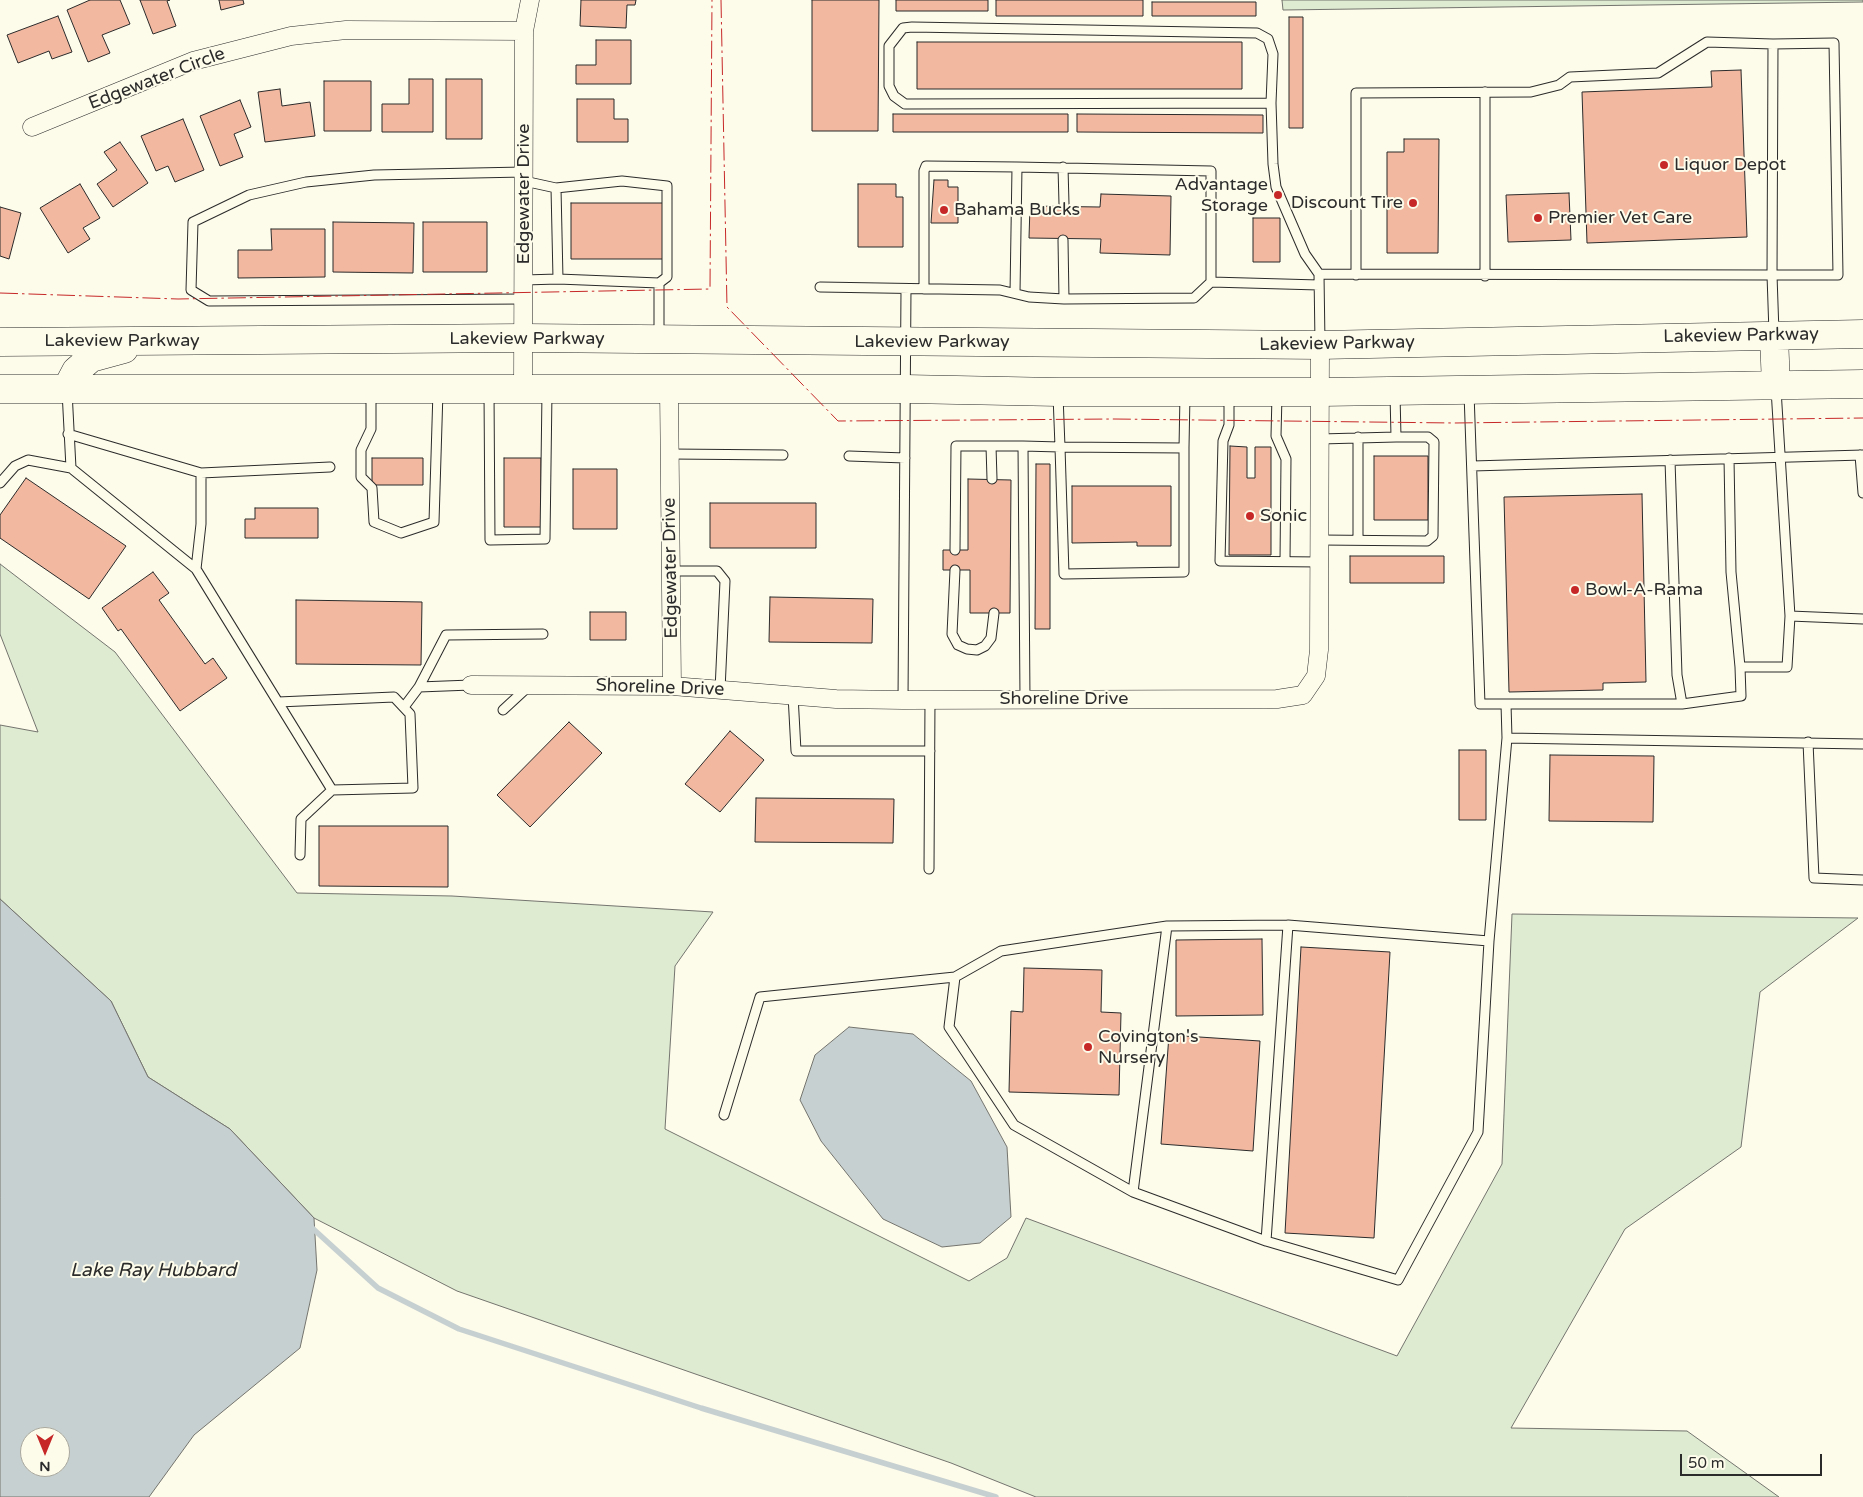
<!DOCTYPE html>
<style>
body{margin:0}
#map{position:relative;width:1863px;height:1497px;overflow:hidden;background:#fdfbea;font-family:"Varela Round",sans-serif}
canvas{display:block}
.north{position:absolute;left:20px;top:1427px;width:50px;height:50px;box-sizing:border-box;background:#fdfbea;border:1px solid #a9a89e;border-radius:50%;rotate:180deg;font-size:14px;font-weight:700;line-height:20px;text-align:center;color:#2b2b2b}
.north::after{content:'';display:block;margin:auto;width:18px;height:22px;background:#c62828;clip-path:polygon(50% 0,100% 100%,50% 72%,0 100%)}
.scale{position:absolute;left:1680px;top:1454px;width:142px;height:22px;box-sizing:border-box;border:2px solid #2b2b2b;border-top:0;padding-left:6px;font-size:15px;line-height:18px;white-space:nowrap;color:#2b2b2b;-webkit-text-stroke:4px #fdfbea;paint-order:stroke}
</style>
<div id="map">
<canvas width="1863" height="1497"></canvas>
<div class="north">N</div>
<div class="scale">50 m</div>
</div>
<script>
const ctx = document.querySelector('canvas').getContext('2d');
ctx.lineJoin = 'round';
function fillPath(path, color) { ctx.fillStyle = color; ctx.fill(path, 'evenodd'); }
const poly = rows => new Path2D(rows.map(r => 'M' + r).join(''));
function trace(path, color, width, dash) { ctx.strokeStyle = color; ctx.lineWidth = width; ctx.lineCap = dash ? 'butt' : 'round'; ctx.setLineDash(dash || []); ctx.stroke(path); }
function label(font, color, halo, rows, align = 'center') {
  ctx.font = font + ' "Varela Round",sans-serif'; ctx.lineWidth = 4; ctx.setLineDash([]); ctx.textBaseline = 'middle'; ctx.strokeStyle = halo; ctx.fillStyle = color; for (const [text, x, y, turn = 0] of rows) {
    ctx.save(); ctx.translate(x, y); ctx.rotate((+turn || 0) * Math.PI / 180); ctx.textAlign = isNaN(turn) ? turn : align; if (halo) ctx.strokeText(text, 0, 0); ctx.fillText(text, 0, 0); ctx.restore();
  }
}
const green = poly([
 [1282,0,1863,0,1863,2,1283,10,1282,0],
 [0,564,115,652,297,893,452,896,713,912,675,966,665,1129,969,1281,1007,1258,1026,1218,1397,1356,1502,1164,1512,914,1858,918,1760,992,1741,1147,1625,1229,1511,1428,1687,1431,1779,1497,1036,1497,951,1463,457,1291,314,1218,230,1129,148,1077,111,1001,0,899,0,725,38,732,0,634,0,564]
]);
const water = poly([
 [0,899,111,1001,148,1077,230,1129,314,1218,317,1270,300,1348,194,1435,149,1497,0,1497,0,899],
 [30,1437,60,1437,60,1467,30,1467,30,1437],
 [849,1027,913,1034,971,1081,1007,1147,1011,1217,980,1243,942,1247,883,1219,821,1141,800,1100,815,1055,849,1027]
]);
const stream = poly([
 [310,1226,378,1288,459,1329,701,1408,996,1497]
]);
const building = poly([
 [90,0,120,0,130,24,102,35,110,53,88,62,67,10,90,0],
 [140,0,170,0,167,1,176,26,153,34,140,0],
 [219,0,243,0,244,4,221,10,219,0],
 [581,0,636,0,635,5,627,5,626,28,580,26,581,0],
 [812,0,879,0,878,131,812,131,812,0],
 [896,0,988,0,988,11,896,11,896,0],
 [996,0,1143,0,1143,16,996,16,996,0],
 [1152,2,1256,2,1256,16,1152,16,1152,2],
 [58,16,72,52,52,59,49,51,18,63,7,35,58,16],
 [1289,17,1303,17,1303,128,1289,128,1289,17],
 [596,40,631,40,631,84,576,84,576,65,596,65,596,40],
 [917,42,1242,42,1242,89,917,89,917,42],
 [1741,70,1747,237,1587,243,1582,92,1712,87,1711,71,1741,70],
 [409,79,433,79,433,132,382,132,382,104,409,104,409,79],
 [446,79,482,79,482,139,446,139,446,79],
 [324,81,371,81,371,131,324,131,324,81],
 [280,89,282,106,310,102,315,136,265,142,258,92,280,89],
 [577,99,614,99,614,119,628,119,628,142,577,142,577,99],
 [240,100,251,127,234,134,243,157,220,166,200,116,240,100],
 [893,114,1068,114,1068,132,893,132,893,114],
 [1077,114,1263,115,1263,133,1077,132,1077,114],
 [183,119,204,170,175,182,168,166,156,171,141,136,183,119],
 [1404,139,1439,139,1438,253,1387,253,1387,152,1404,152,1404,139],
 [120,142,148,183,113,207,97,184,117,170,104,152,120,142],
 [934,180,948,180,948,187,958,187,958,223,931,223,934,180],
 [80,184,100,218,83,228,90,239,68,253,40,208,80,184],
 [858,184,896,184,896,197,903,197,903,247,858,247,858,184],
 [1569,193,1571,240,1508,242,1506,195,1569,193],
 [1101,194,1171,196,1170,255,1100,253,1101,239,1029,238,1030,206,1100,207,1101,194],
 [571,203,664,203,664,259,571,259,571,203],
 [0,207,21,213,9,259,0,256,0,207],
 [1253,218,1280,218,1280,262,1253,262,1253,218],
 [333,222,414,223,413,273,333,272,333,222],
 [423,222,487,222,487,272,423,272,423,222],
 [271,229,325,229,325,277,238,278,238,250,272,250,271,229],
 [1230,446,1247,447,1247,478,1255,478,1255,447,1271,447,1271,555,1229,555,1230,446],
 [1374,456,1428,456,1428,520,1374,520,1374,456],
 [372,458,423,458,423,485,372,485,372,458],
 [504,458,541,458,541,527,504,527,504,458],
 [1036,464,1050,464,1050,629,1035,629,1036,464],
 [573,469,617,469,617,529,573,529,573,469],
 [26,478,126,546,89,599,0,538,0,515,26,478],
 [968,479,1011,480,1010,613,970,613,970,570,943,570,943,550,968,550,968,479],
 [1072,486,1171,486,1171,546,1137,546,1137,542,1072,543,1072,486],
 [1642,494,1646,682,1603,683,1603,690,1509,692,1504,497,1642,494],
 [710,503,816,503,816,548,710,548,710,503],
 [255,508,318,508,318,538,245,538,245,519,255,519,255,508],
 [1350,556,1444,556,1444,583,1350,583,1350,556],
 [153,572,169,593,159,600,205,664,213,658,227,678,180,711,121,629,118,631,102,608,153,572],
 [770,597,873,599,872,643,769,642,770,597],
 [296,600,422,602,421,665,296,664,296,600],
 [590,612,626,612,626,640,590,640,590,612],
 [569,722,602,753,530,827,497,795,569,722],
 [730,731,764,760,720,812,685,784,730,731],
 [1459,750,1486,750,1486,820,1459,820,1459,750],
 [1550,755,1654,756,1653,822,1549,821,1550,755],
 [756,798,894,799,893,843,755,842,756,798],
 [319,826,448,826,448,887,319,886,319,826],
 [1262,939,1263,1015,1176,1016,1176,940,1262,939],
 [1301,947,1390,952,1374,1238,1285,1233,1301,947],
 [1024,968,1102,970,1101,1012,1121,1013,1119,1095,1009,1092,1011,1011,1023,1012,1024,968],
 [1169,1035,1260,1041,1253,1151,1161,1144,1169,1035]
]);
const lane = poly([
 [1271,103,905,104,894,96,889,86,889,46,903,28,912,27,1257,33,1268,39,1273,54,1271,103,1273,164,1276,187,1305,254,1319,274],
 [1063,167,1064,204],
 [556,188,622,181,667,186,667,277,659,283],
 [1063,240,1064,299],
 [1356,275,1356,93,1531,92,1559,85,1570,77,1658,73,1707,42,1773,44,1772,275,1838,275,1834,43,1773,44],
 [1485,276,1485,92],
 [558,279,659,283,659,337],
 [524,280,558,279,556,188,524,181],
 [820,287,1000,290,1029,297,1064,299,1194,298,1211,282,1319,285],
 [924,289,924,171,926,166,1017,167],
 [1015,293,1017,167,1211,171,1211,282],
 [524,299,209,301,191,290,193,222,249,195,306,182,374,175,524,172],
 [1320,343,1319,274,1772,275,1774,333],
 [1776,389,1790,616],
 [67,391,71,468,196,569,332,790,413,788,410,714,394,697,278,702],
 [489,391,490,540,545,539,547,392],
 [371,392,371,429,361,450,361,477,372,488,374,522,401,533,434,522,438,391],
 [1469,393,1480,704,1682,704,1741,696,1740,667,1787,667,1790,616,1863,619],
 [1229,395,1229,425,1223,441,1220,561,1320,562],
 [1277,395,1276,436,1286,459,1285,561],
 [68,434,201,473,330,467],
 [1358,437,1358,540],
 [1320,439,1396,437],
 [991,446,1023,446],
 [1184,448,1184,572,1064,574,1060,447,1184,448,1185,394],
 [670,454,783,455],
 [1860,455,1863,493],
 [849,456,905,458],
 [1729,458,1731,572,1740,667],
 [1670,460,1677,675,1682,704],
 [1472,466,1863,455],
 [0,483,15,466,28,460,71,468],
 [1320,540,1427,541,1433,536,1434,442,1428,437,1396,437,1395,394],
 [955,550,956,446,991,446,992,479],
 [196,569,201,524,201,473],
 [955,570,952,634,958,645,967,649,977,650,985,646,991,638,994,613],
 [671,571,717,571,725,581,720,690],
 [419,687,446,635,543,634],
 [793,695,796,751,930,751],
 [1025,699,1023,446,1060,447,1058,395],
 [903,700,906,289],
 [404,707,419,687,471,685],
 [503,710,529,686],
 [1507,738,1863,744],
 [1808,742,1814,878,1863,880],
 [300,855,301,819,332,790],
 [929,869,930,700],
 [1288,925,1266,1241,1133,1192,1014,1125,949,1027,955,977,1001,951,1167,926,1288,925,1489,941,1507,738,1506,704],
 [724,1115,760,997,955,977],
 [1133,1192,1167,926],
 [1266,1241,1398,1280,1478,1132,1489,941]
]);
const street = poly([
 [32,127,193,61,291,36,346,30,524,31],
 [523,388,524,31,530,0],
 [669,389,672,686],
 [471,685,672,686,836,699,903,700,1277,699,1303,695,1316,676,1319,650,1320,345]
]);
const primary = poly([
 [1774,336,1776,386],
 [0,342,524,338,1320,345,1863,334],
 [67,388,76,371,91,358,124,349],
 [0,389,906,389,1058,392,1321,392,1863,384]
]);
const power = poly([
 [721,0,727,307,838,421,1114,419,1454,423,1863,418],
 [0,293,178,299,710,289,712,0]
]);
const markers = [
 [1664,165,5,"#c62828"],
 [1278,195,5,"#c62828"],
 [1413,203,5,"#c62828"],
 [944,210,5,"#c62828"],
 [1538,218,5,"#c62828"],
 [1250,516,5,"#c62828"],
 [1575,590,5,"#c62828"],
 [1088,1047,5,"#c62828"]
];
const streetNames = [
 ["Edgewater Circle",157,79,-21],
 ["Edgewater Drive",524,194,-90],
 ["Lakeview Parkway",1741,336,-1],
 ["Lakeview Parkway",527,339],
 ["Lakeview Parkway",122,341],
 ["Lakeview Parkway",932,342],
 ["Lakeview Parkway",1337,344,-1],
 ["Edgewater Drive",671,568,-91],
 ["Shoreline Drive",660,688,2],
 ["Shoreline Drive",1064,699]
];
const poiNames = [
 ["Liquor Depot",1674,165],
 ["Advantage",1268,185,"right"],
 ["Storage",1268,206,"right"],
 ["Discount Tire",1403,203,"right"],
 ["Bahama Bucks",954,210],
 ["Premier Vet Care",1548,218],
 ["Sonic",1260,516],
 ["Bowl-A-Rama",1585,590],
 ["Covington's",1098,1037],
 ["Nursery",1098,1058]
];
const waterNames = [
 ["Lake Ray Hubbard",153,1271]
];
fillPath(green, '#deebd1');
trace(green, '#74746e', 1);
fillPath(water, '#c7d0d0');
trace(water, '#74746e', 1);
trace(stream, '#c7d0d0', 5.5);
fillPath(building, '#f2b8a0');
trace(building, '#2b2b2b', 1);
trace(lane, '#2b2b2b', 11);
trace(street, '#2b2b2b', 19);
trace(primary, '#2b2b2b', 29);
trace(lane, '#fdfbea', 9);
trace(street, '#fdfbea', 18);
trace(primary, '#fdfbea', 28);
trace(power, '#c62828', 1, [18, 4, 2.5, 4]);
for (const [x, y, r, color] of markers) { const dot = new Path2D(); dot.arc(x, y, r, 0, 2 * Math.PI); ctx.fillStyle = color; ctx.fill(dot); trace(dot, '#fdfbea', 2); }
label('18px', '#2b2b2b', '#fdfbea', streetNames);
label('18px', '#2b2b2b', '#fdfbea', poiNames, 'left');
label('italic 19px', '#2b2b2b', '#fdfbea', waterNames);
</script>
